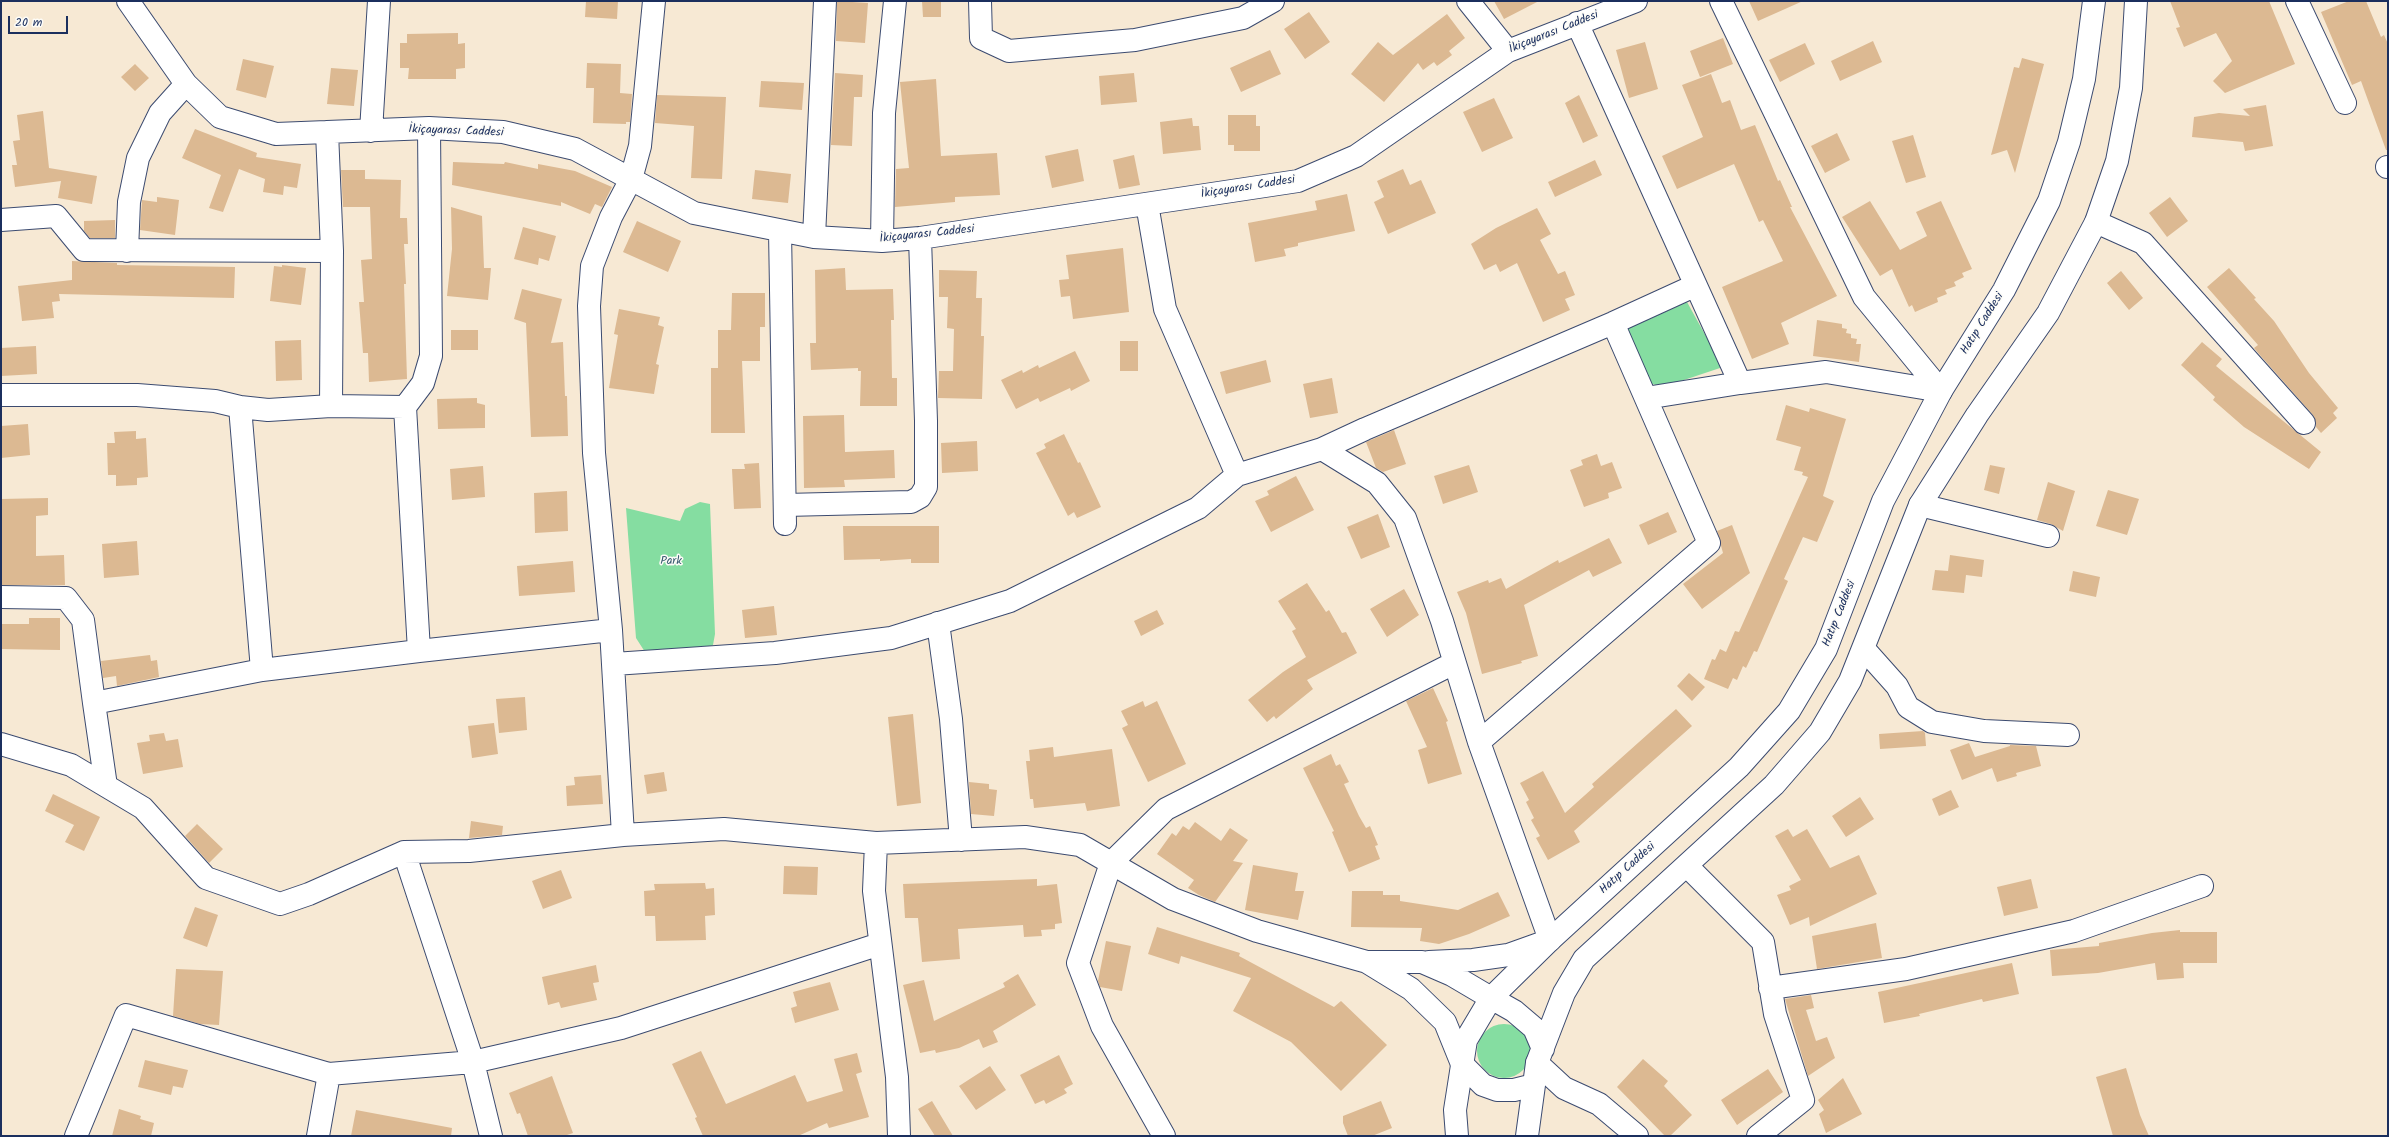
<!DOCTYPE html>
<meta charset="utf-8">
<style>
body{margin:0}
#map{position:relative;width:2389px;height:1137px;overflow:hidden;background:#f7e9d4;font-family:Kalam,sans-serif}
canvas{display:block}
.frame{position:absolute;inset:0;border:2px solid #1b2f5e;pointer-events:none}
.scale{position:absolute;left:8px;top:16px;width:60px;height:18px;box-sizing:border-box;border:2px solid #1b2f5e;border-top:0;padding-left:5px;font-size:12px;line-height:14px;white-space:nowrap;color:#1b2f5e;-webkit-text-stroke:3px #fdfcf7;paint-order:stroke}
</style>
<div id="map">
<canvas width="2389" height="1137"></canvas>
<div class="frame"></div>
<div class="scale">20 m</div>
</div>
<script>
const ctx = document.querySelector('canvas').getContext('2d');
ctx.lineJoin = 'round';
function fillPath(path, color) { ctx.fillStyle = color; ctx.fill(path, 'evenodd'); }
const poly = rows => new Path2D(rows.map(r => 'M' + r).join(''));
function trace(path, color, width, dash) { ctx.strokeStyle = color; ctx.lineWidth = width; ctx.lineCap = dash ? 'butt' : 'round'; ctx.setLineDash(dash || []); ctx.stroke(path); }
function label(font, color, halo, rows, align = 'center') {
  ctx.font = font + ' Kalam,sans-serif'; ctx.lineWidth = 3; ctx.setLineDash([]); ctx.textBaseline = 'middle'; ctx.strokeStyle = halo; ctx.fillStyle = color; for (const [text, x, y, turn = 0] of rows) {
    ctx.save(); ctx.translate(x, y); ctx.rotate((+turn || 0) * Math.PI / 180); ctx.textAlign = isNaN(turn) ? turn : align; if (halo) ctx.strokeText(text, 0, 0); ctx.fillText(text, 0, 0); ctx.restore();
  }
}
const green = poly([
 [1687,302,1723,367,1663,387,1649,383,1625,330],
 [700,502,710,504,715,634,713,645,702,651,645,652,636,638,626,508,680,521,685,509],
 '1477 1051a27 27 0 1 1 54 0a27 27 0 1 1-54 0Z'
]);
const building = poly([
 [586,1,618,1,617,19,585,17],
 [837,1,868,3,865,43,836,41],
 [922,1,941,1,941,17,923,17],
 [1494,1,1539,1,1504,19],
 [1749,1,1803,1,1758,21],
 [2170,1,2269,1,2295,64,2225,93,2213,81,2232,61,2216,33,2184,47,2176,28,2180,27],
 [2349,1,2366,1,2381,37,2384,35,2388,44,2388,150,2386,150,2361,81,2352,85,2321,12],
 [1309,12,1330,42,1305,59,1284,29],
 [1447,14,1465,38,1449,51,1452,55,1437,66,1434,62,1423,70,1418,63,1384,102,1351,74,1378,42,1393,55],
 [458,33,458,44,465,43,465,68,456,69,456,79,408,79,409,68,400,68,400,43,407,43,407,34],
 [1723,38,1733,64,1700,77,1690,51],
 [1873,41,1882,62,1840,81,1831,61],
 [1645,42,1658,89,1629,98,1616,50],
 [1805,43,1815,64,1780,82,1769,60],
 [1270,50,1281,74,1241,92,1230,68],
 [2022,58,2044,64,2015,173,2007,150,1991,155,2014,67,2019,68],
 [243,59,274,66,266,98,236,90],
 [587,63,621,64,620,93,632,94,630,122,626,122,626,124,593,123,594,88,586,88],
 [135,64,149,78,135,91,121,77],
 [331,68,358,70,354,106,327,104],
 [835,73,863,75,862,97,854,97,852,146,831,145],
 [1134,73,1137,102,1101,105,1099,76],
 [1711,74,1722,103,1730,100,1741,130,1755,125,1778,181,1780,180,1792,207,1790,207,1837,296,1781,323,1789,344,1752,359,1722,287,1783,261,1763,220,1759,222,1734,164,1677,189,1662,156,1703,137,1682,85],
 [936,79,941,156,997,153,1000,195,955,197,955,202,895,207,896,169,909,168,900,82],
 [761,81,804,83,802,110,759,107],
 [657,95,726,97,722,179,691,178,694,126,655,123],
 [1579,95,1598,136,1583,143,1565,103],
 [1494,98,1513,138,1482,152,1463,112],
 [2266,105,2273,146,2245,151,2243,142,2192,137,2194,117,2219,113,2250,116,2243,109],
 [43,111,49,168,97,176,92,204,58,198,61,181,15,187,12,165,17,165,13,141,20,140,17,115],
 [1228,115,1256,115,1256,126,1260,126,1260,151,1234,151,1234,145,1228,145],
 [1192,118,1193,126,1199,126,1201,150,1163,154,1160,122],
 [195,129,257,153,256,157,301,164,297,188,284,186,283,195,263,192,265,179,239,169,223,212,209,208,221,175,182,158],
 [1837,133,1850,160,1825,173,1811,146],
 [1913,135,1926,177,1906,183,1892,141],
 [1078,149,1084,181,1052,188,1045,156],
 [1134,155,1140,185,1119,189,1113,160],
 [1595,160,1602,175,1555,197,1548,182],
 [453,162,504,164,505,162,538,169,538,164,575,171,612,187,602,207,595,204,590,214,561,202,561,206,452,185],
 [1403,169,1410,185,1421,180,1436,213,1388,234,1374,202,1384,197,1377,181],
 [341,170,365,170,365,179,401,180,400,218,407,218,408,244,404,244,406,284,404,284,407,379,369,382,368,353,363,353,359,302,364,302,361,260,372,259,370,207,343,207],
 [755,170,791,174,788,203,752,199],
 [1347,194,1355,231,1298,243,1298,246,1284,249,1286,256,1255,262,1248,223,1317,210,1315,201],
 [157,197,179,200,175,235,140,230,142,200,157,202],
 [2170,197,2188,221,2167,237,2149,213],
 [1870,201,1900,250,1927,236,1916,212,1941,201,1972,269,1962,273,1964,277,1954,282,1956,286,1945,290,1947,294,1937,298,1938,302,1915,312,1912,305,1909,307,1892,269,1880,276,1842,217],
 [451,207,482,216,484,268,491,268,488,300,447,296,452,249],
 [1537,208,1551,234,1540,240,1558,274,1565,271,1575,295,1565,299,1570,310,1543,322,1517,263,1500,272,1496,264,1484,270,1471,244,1496,228],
 [115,220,115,238,90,238,84,231,84,221],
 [637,221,681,241,668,272,623,252],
 [523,227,556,236,549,261,539,258,538,265,514,259],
 [1123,248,1129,312,1073,319,1070,296,1061,297,1059,280,1069,279,1066,255],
 [72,261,117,263,117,265,235,267,234,298,59,294,60,301,52,302,54,318,22,321,18,286,72,280],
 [282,265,306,268,301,305,270,301,274,266,282,267],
 [845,268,846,290,893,289,894,320,891,320,892,378,897,378,897,406,860,406,861,371,858,371,858,368,811,370,810,343,816,343,815,270],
 [2229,268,2256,298,2254,299,2274,321,2309,373,2338,408,2333,413,2337,418,2321,433,2316,427,2313,415,2259,354,2254,348,2258,345,2207,287],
 [939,270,977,271,976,298,982,298,981,336,984,336,982,399,938,398,939,371,953,371,954,329,947,328,948,297,939,297],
 [2121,271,2143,298,2129,310,2107,283],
 [522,289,562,299,551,343,563,342,565,396,567,396,568,436,531,437,526,323,514,319],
 [732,293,765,293,765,327,760,327,760,361,742,361,745,433,711,433,711,368,718,368,718,330,731,330],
 [619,309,660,317,658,325,664,327,656,364,659,365,654,394,609,388,618,335,614,334],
 [1817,320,1842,324,1842,328,1847,329,1846,333,1851,334,1851,338,1857,339,1856,344,1861,344,1859,362,1813,356],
 [451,330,478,330,478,350,451,350],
 [301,340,302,380,276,381,275,341],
 [1120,341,1138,341,1138,371,1120,371],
 [2202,342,2222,359,2216,366,2321,452,2309,469,2244,427,2213,400,2215,397,2181,365],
 [36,346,37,374,1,376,1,348],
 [1075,351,1090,381,1071,391,1070,388,1040,402,1038,398,1016,409,1001,380,1022,370,1023,373,1038,365,1039,368],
 [1266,360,1271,382,1226,394,1220,372],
 [1332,378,1338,413,1310,418,1303,384],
 [477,398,477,403,485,405,485,428,438,429,437,399],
 [1786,405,1809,412,1810,408,1846,419,1823,496,1834,501,1817,542,1803,537,1784,579,1788,581,1757,652,1754,651,1746,668,1743,666,1737,680,1733,678,1728,689,1704,679,1712,659,1715,660,1720,649,1726,652,1735,631,1739,632,1808,477,1802,475,1803,472,1794,470,1801,447,1776,440],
 [844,415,845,452,894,450,895,478,844,480,845,487,804,488,803,416],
 [28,424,30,455,1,458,1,426],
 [1394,430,1406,464,1383,472,1376,468,1366,442],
 [136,431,136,439,146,438,148,477,137,478,137,485,116,486,116,475,108,475,107,443,115,443,114,432],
 [1064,434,1078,463,1080,462,1101,507,1077,518,1074,512,1068,516,1036,453,1046,448,1044,444],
 [977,441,978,471,942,473,941,443],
 [1597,454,1601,466,1612,462,1622,488,1608,493,1609,498,1584,507,1570,470,1583,465,1581,460],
 [759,463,761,508,734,509,732,469,745,469,744,464],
 [1469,465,1478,492,1443,504,1434,476],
 [1990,465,2005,468,1999,494,1984,490],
 [483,466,485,497,452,500,450,469],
 [1296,476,1314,510,1271,532,1255,501,1269,495,1267,491],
 [2048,482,2075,491,2063,531,2051,524,2037,520],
 [2108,490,2139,499,2127,535,2096,526],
 [567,491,568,531,535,533,534,493],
 [48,498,48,515,36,516,36,556,64,555,65,585,1,585,1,499],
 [1668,512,1677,532,1648,545,1639,525],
 [1378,514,1390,547,1361,559,1347,527],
 [1732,525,1750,573,1702,609,1683,584,1723,553,1717,531],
 [843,526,939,526,939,563,911,563,911,559,880,561,880,559,844,560],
 [1609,538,1622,563,1593,577,1589,570,1524,605,1538,656,1521,661,1522,663,1482,674,1466,613,1457,592,1488,580,1489,583,1501,578,1506,589,1558,560,1559,563],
 [137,541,139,575,104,578,102,544],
 [1950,555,1984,560,1982,577,1966,575,1964,593,1932,590,1935,570,1948,571],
 [573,561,575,592,519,596,517,566],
 [2073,571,2100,577,2096,597,2069,591],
 [1307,583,1326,612,1329,610,1342,633,1346,632,1357,653,1307,680,1313,689,1276,719,1274,716,1267,722,1248,700,1283,672,1306,657,1292,631,1296,629,1278,601],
 [1404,589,1419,615,1387,637,1370,609],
 [774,606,777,635,745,638,742,610],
 [1157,610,1164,624,1141,636,1134,621],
 [29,618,60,618,60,650,1,649,1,624,29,624],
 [150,655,151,661,157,660,159,677,117,686,116,676,103,678,101,661],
 [1689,673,1705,687,1692,701,1677,686],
 [1433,688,1448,721,1446,722,1462,774,1428,784,1418,750,1427,747,1406,701],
 [525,697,527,730,499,733,496,699],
 [1143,701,1145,707,1157,701,1186,764,1148,782,1122,728,1128,725,1121,711],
 [1676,709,1692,726,1574,831,1580,842,1548,860,1536,838,1540,836,1531,820,1534,818,1526,802,1529,800,1520,783,1543,771,1565,813,1594,787,1592,784],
 [913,714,921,803,897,806,888,717],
 [494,723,498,754,472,758,468,726],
 [1923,731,1925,733,1926,746,1880,749,1879,734],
 [164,733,166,741,178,739,183,767,143,774,137,743,150,741,149,735],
 [1969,743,1975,757,2010,746,2010,745,2036,746,2041,766,2016,773,2017,776,1997,782,1992,768,1962,780,1950,750],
 [1053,747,1054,757,1112,749,1120,806,1087,811,1085,803,1034,808,1033,799,1030,799,1026,761,1030,761,1029,750],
 [1331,754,1336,766,1340,764,1349,782,1344,784,1359,816,1366,828,1370,826,1378,845,1375,846,1380,859,1349,872,1332,832,1334,831,1303,768],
 [664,772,667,791,647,794,644,775],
 [601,775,603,804,567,806,566,786,575,785,574,777],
 [969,782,989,784,989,789,997,790,994,816,971,814],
 [1951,790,1959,807,1939,816,1932,799],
 [53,794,100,817,84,851,65,842,74,825,45,811],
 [1860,797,1874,819,1846,837,1832,816],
 [471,821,503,826,502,835,469,838],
 [1195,822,1221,841,1230,828,1248,840,1233,861,1243,863,1215,902,1199,895,1188,888,1194,880,1157,854,1172,833,1176,836,1183,826,1189,830],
 [197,824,223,849,209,863,185,836],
 [1788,829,1793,837,1807,829,1830,868,1859,855,1877,894,1810,926,1809,917,1790,925,1777,895,1791,890,1789,886,1801,880,1775,836],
 [1253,865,1298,873,1295,891,1304,891,1298,920,1245,910],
 [784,866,818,867,817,895,783,894],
 [561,870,572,898,543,909,532,881],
 [1037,879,1037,886,1057,884,1062,923,1055,924,1055,929,1041,930,1042,936,1024,937,1023,925,958,929,960,959,922,962,918,918,905,918,903,884],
 [2031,879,2038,908,2004,916,1997,887],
 [705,883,706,889,714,888,715,915,705,916,706,940,656,941,655,916,645,916,644,891,655,890,654,884],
 [1352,891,1383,891,1383,895,1400,895,1400,901,1458,910,1498,892,1510,916,1469,934,1439,944,1420,941,1422,928,1351,927],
 [195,907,218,915,207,947,183,938],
 [1876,923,1882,958,1817,969,1812,936],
 [1157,927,1240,953,1239,956,1334,1007,1341,1001,1387,1045,1341,1091,1291,1042,1233,1011,1251,978,1181,956,1179,964,1148,954],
 [2180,930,2180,932,2217,932,2217,963,2183,963,2184,978,2157,980,2155,963,2098,973,2052,976,2050,950,2099,946,2099,943,2152,933],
 [1106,941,1131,946,1122,991,1100,987,1098,981],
 [2012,963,2019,994,1983,1002,1982,999,1919,1014,1920,1016,1884,1023,1878,992],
 [596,965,599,982,593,983,597,1000,561,1008,559,1002,548,1005,542,977],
 [176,969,223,971,219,1025,200,1024,173,1016],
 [1018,974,1036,1005,993,1031,998,1042,983,1048,979,1039,959,1048,936,1053,935,1050,920,1053,903,985,924,980,934,1021,1005,987,1003,983],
 [830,982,839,1010,795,1023,791,1008,797,1006,793,992],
 [1811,995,1814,1008,1806,1010,1816,1041,1827,1037,1835,1058,1808,1076,1785,999],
 [701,1051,726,1104,795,1075,807,1102,843,1091,834,1059,857,1053,862,1072,856,1074,869,1117,829,1128,827,1123,798,1136,703,1136,695,1118,697,1117,672,1064],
 [1059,1055,1073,1084,1064,1089,1067,1093,1046,1104,1044,1100,1035,1104,1020,1075],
 [1643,1059,1668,1081,1664,1086,1692,1115,1670,1136,1665,1136,1617,1087],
 [145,1060,188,1070,183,1088,173,1086,171,1095,138,1087],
 [990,1066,1006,1090,976,1110,959,1086],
 [2126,1068,2140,1115,2149,1136,2113,1136,2096,1077],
 [1768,1069,1783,1092,1737,1125,1721,1100],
 [552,1076,573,1133,564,1136,528,1136,520,1113,517,1114,509,1093],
 [1843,1078,1862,1114,1826,1133,1819,1114,1824,1110,1818,1100],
 [932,1101,953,1136,935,1136,918,1109],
 [1381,1101,1392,1128,1372,1136,1348,1136,1343,1123,1343,1116],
 [119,1109,141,1116,140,1119,154,1123,151,1136,112,1136],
 [356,1110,452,1128,451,1136,351,1136]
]);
const minor = poly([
 [128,1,186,84,220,117,276,134,429,128,503,132,575,149,694,213,814,237,882,241,920,238,1298,181,1356,156,1508,51,1636,1],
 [980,1,981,38,1009,51,1135,40,1243,18,1273,1],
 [1468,1,1508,51],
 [1721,1,1864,297,1941,391],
 [2297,1,2345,103],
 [1577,23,1740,383,1646,398],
 [371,131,379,1],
 [327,132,332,251,331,406],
 [2387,167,2388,167],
 [1147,204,1165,309,1237,475],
 [1,220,56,216,84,250,332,251],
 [2096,222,2143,243,2304,423],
 [780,231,785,524],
 [814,237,825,1],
 [882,241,884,113,895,1],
 [127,251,129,202,138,158,160,113,186,84],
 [1740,383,1826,372,1941,391],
 [1,395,137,395,215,401,240,407,262,670,94,703,106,786],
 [240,407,268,410,331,406,405,407],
 [1322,449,1365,429,1613,323,1694,286],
 [785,505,911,502,920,497,926,487,926,421,920,238],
 [1920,505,2048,536],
 [1,597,66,598,83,620,94,703],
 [938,623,951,719,961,840],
 [1864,649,1897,686,1908,707,1932,722,1984,731,2068,735],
 [419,651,611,630],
 [614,664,775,653,891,638,1010,601,1198,508,1237,475,1322,449,1377,483,1405,518,1442,621,1479,742,1550,940,1508,955,1473,960,1429,962],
 [262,670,419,651,405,407,423,383,431,356,429,128],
 [1479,742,1709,543,1613,323],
 [1,744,71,765,143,808,206,878,280,904,309,894,404,852,469,851,623,835,724,829,876,843,1025,837,1080,845,1173,899,1257,931,1367,962,1422,962,1452,975,1491,998],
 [623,835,611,630,594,453,589,306,592,266,611,217,631,179,640,146,654,1],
 [876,843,874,891,897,1077,899,1136],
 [404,852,473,1062,621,1028,880,944],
 [1687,866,1763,942,1775,1014,1803,1100,1758,1136],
 [1367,962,1411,989,1445,1022,1462,1064],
 [1770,988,1906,969,2074,931,2202,886],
 [1537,1063,1564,1088,1599,1104,1637,1136],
 [76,1136,126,1015,329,1074,473,1062,491,1136],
 [318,1136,329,1074],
 [1164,1136,1102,1026,1078,963,1111,863,1166,809,1454,663]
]);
const major = poly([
 [1491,998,1514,1011,1534,1028,1543,1049],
 [1462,1064,1483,1085,1497,1090,1514,1090,1534,1085],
 [1457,1136,1455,1110,1466,1040,1491,998,1550,940,1739,767,1789,711,1826,649,1883,501,1941,391,2004,290,2049,201,2069,142,2084,79,2094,1],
 [1527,1136,1537,1063,1564,993,1584,959,1774,785,1820,732,1850,681,1920,505,1977,415,2048,313,2096,222,2117,161,2131,88,2136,1]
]);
const streetNames = [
 ["İkiçayarası Caddesi",1554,33,-22],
 ["İkiçayarası Caddesi",456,132,2],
 ["İkiçayarası Caddesi",1248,188,-9],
 ["İkiçayarası Caddesi",927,235,-6],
 ["Hatıp Caddesi",1983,324,-58],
 ["Hatıp Caddesi",1840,614,-68],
 ["Hatıp Caddesi",1628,869,-42]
];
const parkNames = [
 ["Park",671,562]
];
fillPath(green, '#85dda1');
fillPath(building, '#dcb992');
trace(minor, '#3c4b70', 24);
trace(major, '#3c4b70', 24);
trace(minor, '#fff', 22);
trace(major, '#fff', 22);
label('12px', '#1b2f5e', '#fdfcf7', streetNames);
label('12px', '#365a6f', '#fdfcf7', parkNames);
</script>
